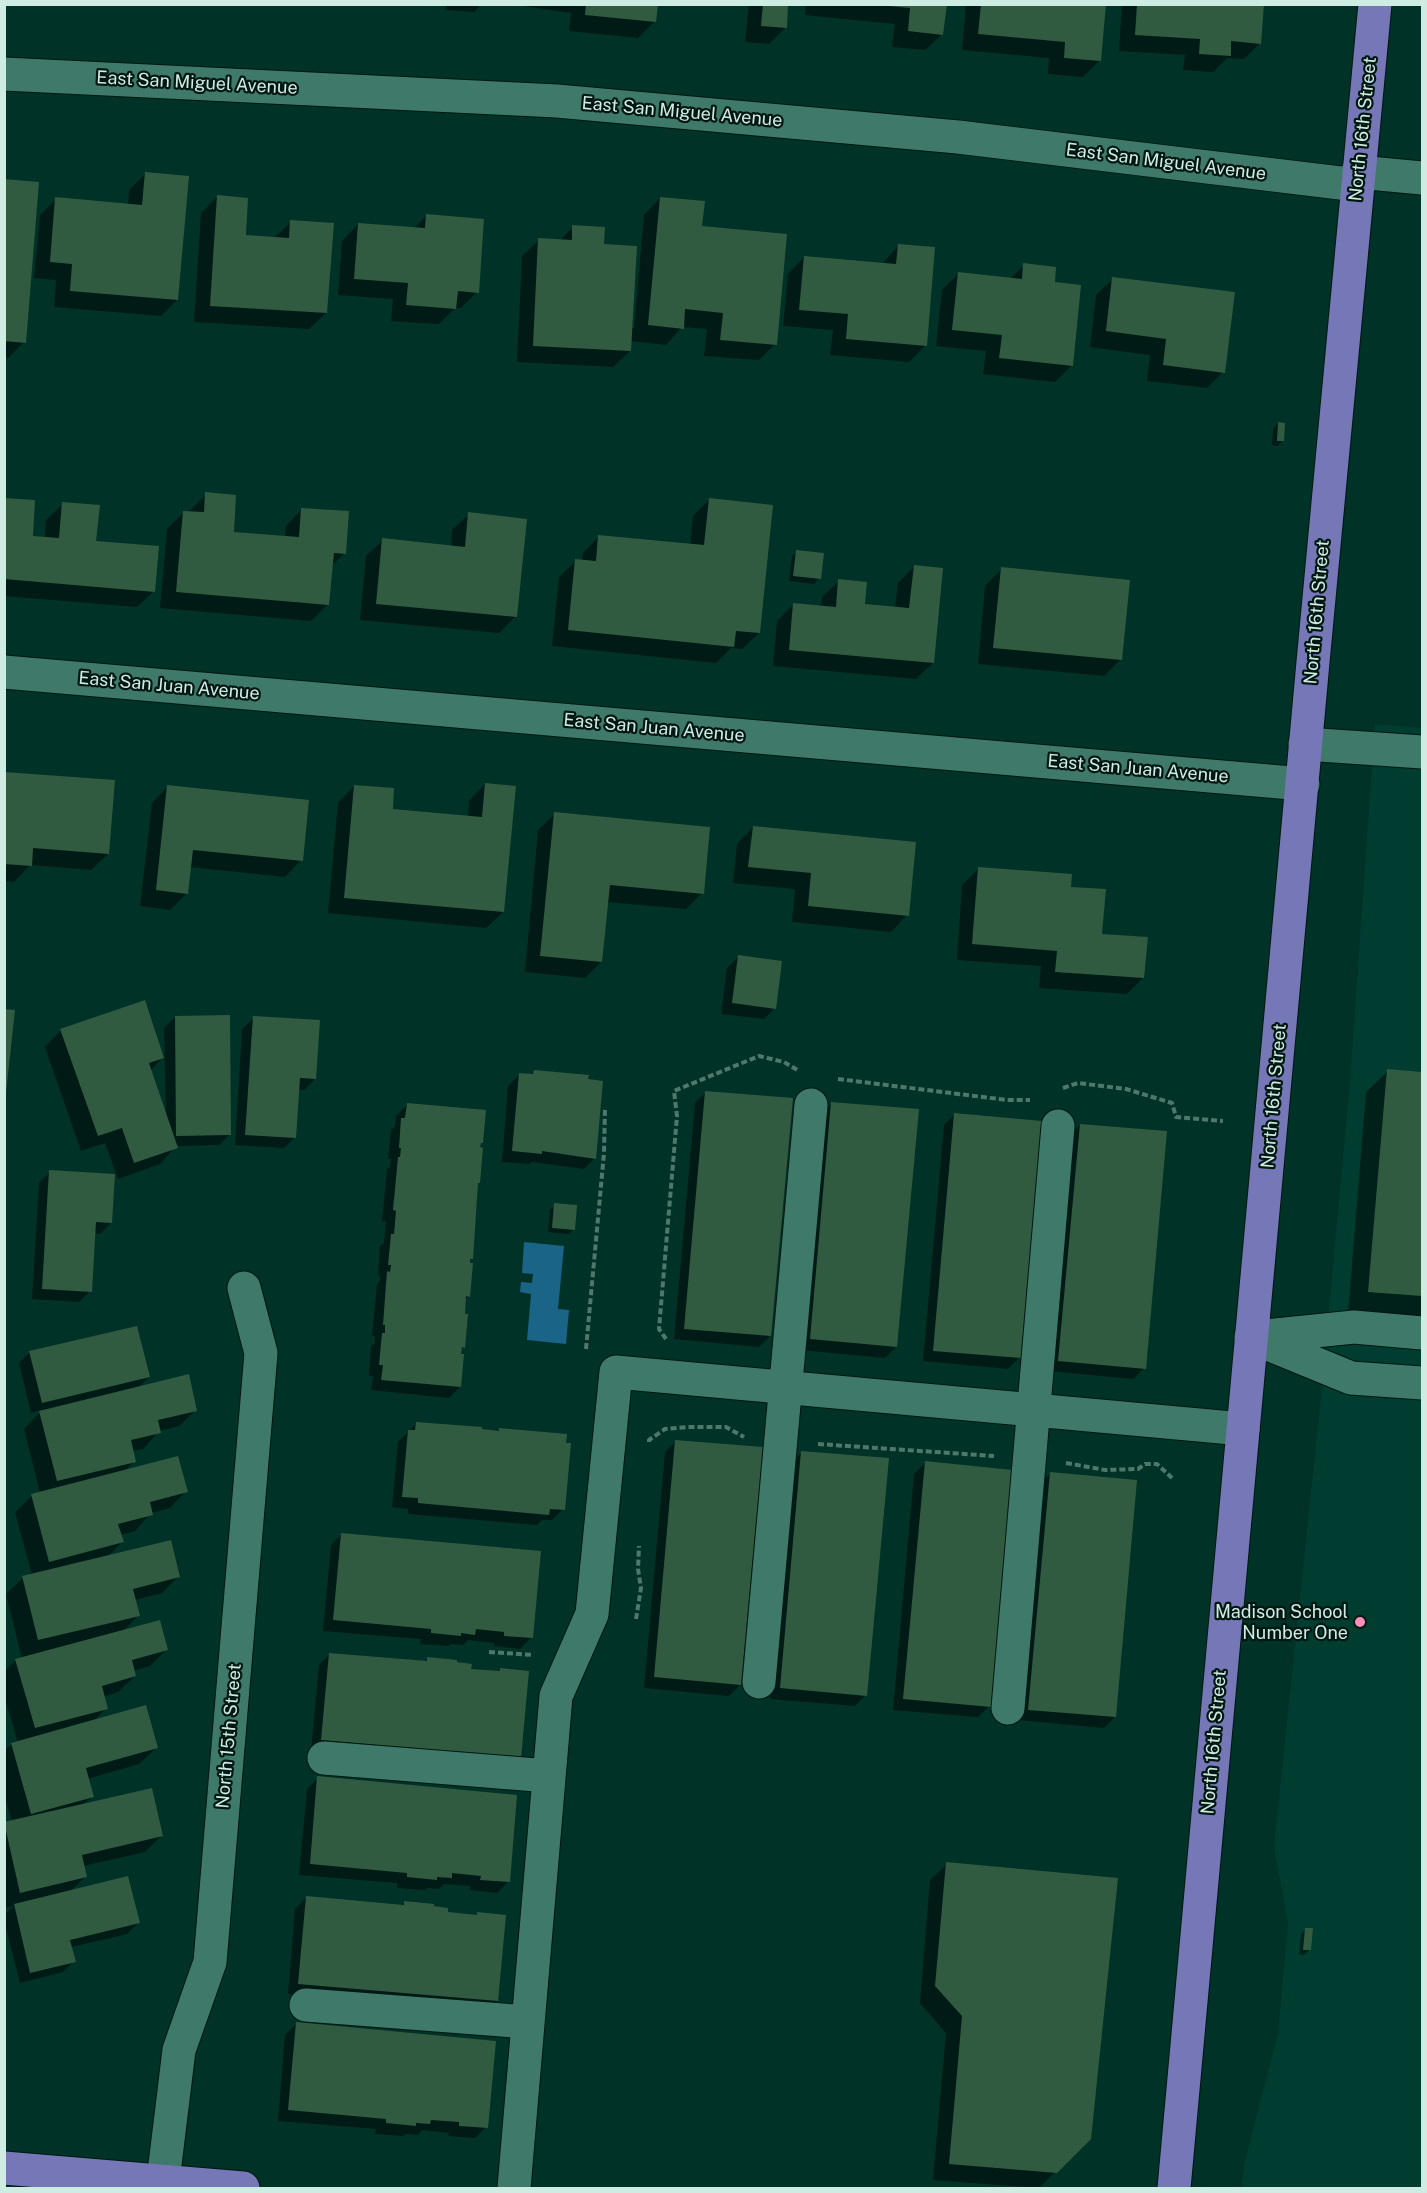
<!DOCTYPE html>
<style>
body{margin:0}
#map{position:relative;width:1427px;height:2193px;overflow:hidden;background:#013228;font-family:"Public Sans",sans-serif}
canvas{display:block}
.frame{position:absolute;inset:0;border:6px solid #cfece3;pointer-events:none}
</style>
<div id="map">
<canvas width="1427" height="2193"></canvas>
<div class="frame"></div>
</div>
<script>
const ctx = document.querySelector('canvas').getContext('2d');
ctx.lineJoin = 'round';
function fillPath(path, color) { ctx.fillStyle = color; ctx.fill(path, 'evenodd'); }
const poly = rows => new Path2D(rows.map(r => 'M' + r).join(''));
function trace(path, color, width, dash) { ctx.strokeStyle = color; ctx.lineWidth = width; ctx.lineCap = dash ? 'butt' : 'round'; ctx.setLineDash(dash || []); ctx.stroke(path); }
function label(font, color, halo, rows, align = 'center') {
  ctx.font = font + ' "Public Sans",sans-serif'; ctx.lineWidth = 4.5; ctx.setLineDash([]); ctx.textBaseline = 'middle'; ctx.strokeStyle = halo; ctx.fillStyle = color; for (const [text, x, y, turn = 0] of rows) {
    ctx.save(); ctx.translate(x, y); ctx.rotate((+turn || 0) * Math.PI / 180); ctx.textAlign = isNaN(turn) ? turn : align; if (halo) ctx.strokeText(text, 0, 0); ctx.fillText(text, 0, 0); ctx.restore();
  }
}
const built = poly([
 [1375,724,1422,728,1422,2188,1241,2188,1245,2161,1278,2034,1288,1923,1274,1847,1321,1397,1350,1082]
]);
const water = poly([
 [524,1242,564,1246,558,1309,569,1310,566,1344,527,1340,531,1294,520,1292,521,1282,532,1283,533,1274,522,1273]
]);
const shadow = poly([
 [446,4,482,4,474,12,446,10],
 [509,4,656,4,655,21,638,38,569,31,571,13],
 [749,4,787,4,785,28,769,44,745,42],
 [806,4,945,4,942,34,925,50,892,47,895,24,805,15],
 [966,4,1104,4,1100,60,1083,77,1048,74,1049,58,962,50],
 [1122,4,1263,4,1260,43,1244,59,1227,58,1213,72,1183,70,1185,55,1119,51],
 [146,173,177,300,161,316,54,307,56,280,34,278,40,215,56,199,128,205,129,190],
 [4,181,24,342,8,358,4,358],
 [217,197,244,236,274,238,291,222,326,313,309,329,194,322,201,213],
 [660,198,700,227,775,344,759,360,704,356,707,329,682,327,666,345,630,341,630,351,613,367,517,362,522,256,539,240,559,241,573,227,603,245,631,328,634,328,644,215],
 [426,216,477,292,461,308,455,308,439,324,391,321,393,299,338,295,342,241,358,224,414,228],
 [899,245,925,346,909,362,830,355,833,330,783,326,788,274,804,257,882,264],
 [1024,265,1053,283,1072,365,1055,382,983,374,986,351,936,346,942,290,959,273,1010,279],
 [1113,279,1223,372,1207,388,1147,381,1150,355,1090,347,1096,295],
 [1278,423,1283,441,1278,446,1272,445,1273,429],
 [206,494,232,533,285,537,286,526,302,509,345,553,331,566,328,604,311,621,160,608,167,529,184,512,189,512],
 [4,499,31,537,45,538,46,520,63,504,95,542,154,591,137,607,4,596],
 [710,499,759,633,742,649,731,648,716,663,552,646,559,577,576,561,582,561,583,553,599,536,690,546,693,516],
 [469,514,515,617,499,633,360,620,366,556,383,540,451,547,452,530],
 [797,551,819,578,814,584,789,581,792,556],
 [914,567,933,663,916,679,773,666,777,621,793,605,821,607,822,597,839,581,863,605,895,608,898,583],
 [1002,569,1120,660,1104,676,978,664,985,586],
 [4,773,108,854,91,870,30,865,14,882,4,881],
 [485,784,503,912,486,928,328,913,338,803,354,786,391,810,468,818,469,801],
 [168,786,301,860,285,877,189,867,187,893,170,910,140,906,152,803],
 [555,814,702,893,686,909,607,902,601,962,585,978,525,972,538,830],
 [753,827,907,915,891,932,792,922,795,889,733,883,737,844],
 [978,869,1070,888,1101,935,1143,978,1127,994,1039,988,1041,966,957,960,962,885],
 [738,957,775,1008,764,1019,721,1014,727,968],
 [4,1011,13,1012,4,1094],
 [175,1017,230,1134,219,1145,176,1146,160,1164,118,1179,105,1143,81,1151,45,1047,61,1030,162,1058,150,1071,166,1115,164,1028],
 [254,1018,315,1079,304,1090,297,1089,295,1137,284,1148,235,1145,242,1029],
 [534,1071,595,1158,584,1169,532,1162,530,1164,502,1162,508,1086,519,1075,530,1076],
 [1388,1071,1422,1073,1422,1318,1348,1313,1366,1092],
 [706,1092,770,1336,759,1347,674,1339,695,1103],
 [832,1103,896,1347,885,1358,800,1350,821,1114],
 [407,1105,479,1145,471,1258,468,1261,468,1296,465,1300,463,1347,460,1350,460,1387,449,1398,371,1390,373,1376,369,1376,371,1346,375,1343,375,1336,372,1336,377,1284,380,1281,380,1276,378,1275,380,1246,384,1243,386,1221,382,1221,387,1169,390,1167,391,1159,388,1159,391,1130,395,1126,396,1116],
 [955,1114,1019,1358,1008,1369,923,1361,944,1125],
 [1080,1125,1144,1368,1133,1379,1048,1371,1069,1136],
 [50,1172,111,1223,100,1234,93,1233,90,1291,79,1302,32,1299,39,1183],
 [555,1205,574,1229,568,1234,548,1232,550,1210],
 [30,1352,149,1377,137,1389,196,1410,179,1426,159,1431,143,1449,132,1451,134,1461,124,1472,186,1491,170,1508,151,1513,135,1531,120,1535,122,1542,106,1558,178,1577,162,1593,134,1600,138,1616,122,1632,167,1649,150,1666,133,1671,135,1676,118,1692,103,1697,106,1708,93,1722,156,1748,139,1764,87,1779,92,1797,83,1805,162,1835,145,1852,83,1866,85,1877,70,1892,138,1923,127,1934,71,1947,74,1961,63,1972,20,1983,4,1921,4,1915,14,1906,4,1908,4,1824,12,1822,4,1794,4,1751,12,1744,18,1743,4,1696,4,1672,16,1660,22,1659,6,1594,23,1578,32,1575,15,1512,32,1496,40,1493,24,1429,42,1410,31,1413,19,1363],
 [417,1423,497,1432,500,1430,563,1509,552,1520,542,1520,537,1525,408,1514,408,1509,392,1507,398,1442],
 [676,1441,740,1685,729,1696,644,1688,665,1452],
 [802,1452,866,1695,855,1706,770,1699,791,1463],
 [925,1463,989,1706,978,1717,893,1710,914,1474],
 [1050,1474,1115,1717,1104,1728,1018,1720,1039,1485],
 [342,1534,531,1638,520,1649,494,1646,494,1643,468,1640,463,1645,451,1644,448,1646,420,1644,421,1639,323,1631,331,1545],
 [330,1654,424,1662,428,1659,456,1664,470,1670,497,1673,500,1670,520,1758,311,1751,319,1665],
 [318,1778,508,1882,497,1893,470,1890,470,1886,444,1884,439,1889,427,1888,425,1890,397,1888,397,1883,299,1875,307,1789],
 [947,1864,1089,2138,1039,2188,933,2180,946,2033,920,2003,930,1880],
 [306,1898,401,1906,404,1903,446,1913,474,1917,477,1914,497,2001,486,2012,288,1994,295,1909],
 [1306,1929,1309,1950,1304,1955,1299,1954,1301,1934],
 [296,2024,486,2127,475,2138,448,2136,449,2133,422,2130,418,2135,406,2134,403,2136,375,2134,376,2129,278,2121,285,2035]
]);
const building = poly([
 [586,4,658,4,656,22,585,15],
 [763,4,788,4,787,28,761,26],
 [889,4,947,4,943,35,908,31,910,8,889,6],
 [981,4,1106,4,1101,61,1064,58,1065,42,978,34],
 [1137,4,1264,4,1261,44,1231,41,1231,56,1199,54,1200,39,1135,35],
 [145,172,189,176,178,300,70,291,72,264,50,262,55,197,142,205],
 [4,179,39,182,26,343,4,341],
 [217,195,248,198,246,235,289,238,290,220,334,223,327,313,210,306],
 [660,197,705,201,702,226,787,234,777,345,720,340,723,313,685,309,684,329,648,325],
 [426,214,484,219,479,293,458,291,456,309,406,305,408,283,354,279,358,223,425,228],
 [572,225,605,227,604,244,637,246,631,351,533,346,538,238,572,240],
 [898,244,935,247,927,346,846,339,848,314,799,310,804,256,896,264],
 [1023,263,1056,267,1055,282,1081,285,1073,366,999,358,1002,335,952,330,958,272,1022,279],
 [1112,277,1235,292,1225,373,1163,365,1166,339,1106,331],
 [1278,422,1285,423,1284,441,1277,441],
 [205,492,236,495,234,532,299,537,301,508,349,511,346,554,334,553,329,605,176,592,183,511,204,512],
 [4,498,35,500,33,536,59,538,62,502,100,505,96,541,159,546,155,592,4,579],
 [709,498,773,505,760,633,736,631,734,647,568,630,575,559,596,561,598,535,704,545],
 [468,512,527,519,517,617,376,604,382,538,465,547],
 [796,550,824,553,821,579,793,576],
 [914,565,943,568,934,663,789,650,793,603,836,607,838,579,867,582,865,604,909,608],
 [1001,567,1130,580,1122,660,993,648],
 [4,772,115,780,109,854,33,848,32,866,4,864],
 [485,783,516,786,504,912,344,898,354,785,394,788,393,809,482,817],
 [167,785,309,800,303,861,193,850,188,894,156,890],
 [554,812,710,827,704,894,610,885,602,962,540,956],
 [753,826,916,842,909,916,808,906,811,873,748,867],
 [978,867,1072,874,1071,887,1106,889,1102,934,1148,937,1144,978,1055,972,1057,951,972,944],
 [738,955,782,961,776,1009,732,1003],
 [145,1000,164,1058,149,1063,178,1148,134,1163,122,1128,98,1136,60,1029],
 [5,1009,15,1010,6,1093,5,1093],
 [230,1015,231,1135,176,1136,175,1016],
 [253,1016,320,1020,316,1079,300,1078,296,1138,245,1135],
 [1387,1069,1422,1072,1422,1296,1368,1292],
 [534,1070,589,1075,588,1079,603,1081,596,1159,542,1151,542,1154,512,1151,519,1073,533,1074],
 [705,1091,793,1098,771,1336,684,1329],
 [831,1102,919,1109,897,1347,810,1339],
 [407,1103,486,1110,483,1143,481,1143,480,1147,483,1148,480,1183,478,1183,473,1259,470,1259,470,1263,473,1263,470,1297,466,1296,465,1314,468,1314,465,1348,462,1347,461,1354,464,1354,461,1387,381,1380,383,1365,379,1365,382,1333,385,1333,385,1325,383,1325,387,1271,390,1272,391,1265,388,1265,391,1234,394,1234,396,1211,393,1210,398,1157,400,1157,401,1148,399,1148,401,1118,405,1118],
 [954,1113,1042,1121,1021,1358,933,1351],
 [1080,1124,1167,1131,1146,1369,1058,1361],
 [49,1170,115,1174,112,1223,96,1222,92,1292,42,1289],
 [554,1203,577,1205,575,1230,552,1228],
 [137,1326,150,1377,42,1403,29,1351],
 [189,1374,197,1411,158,1420,161,1433,131,1440,136,1462,57,1481,39,1411],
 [416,1422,482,1427,482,1429,499,1431,499,1428,567,1434,566,1443,571,1443,565,1510,550,1509,549,1515,418,1503,418,1498,402,1497,408,1430,415,1430],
 [675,1440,763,1447,741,1685,654,1677],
 [801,1451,889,1458,867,1696,780,1688],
 [178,1456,188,1492,150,1502,153,1515,118,1524,124,1542,49,1562,31,1494],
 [925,1461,1012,1470,991,1707,903,1699],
 [1050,1472,1137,1480,1116,1717,1028,1710],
 [341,1533,541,1551,533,1638,504,1636,504,1632,476,1629,475,1635,461,1633,461,1636,431,1633,431,1629,333,1620],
 [171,1540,180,1577,133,1589,140,1616,38,1640,22,1576],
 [160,1620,168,1650,132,1660,136,1676,102,1686,108,1709,35,1728,15,1659],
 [329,1653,427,1661,427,1657,457,1660,457,1662,472,1664,471,1669,500,1671,500,1668,529,1671,521,1758,321,1740],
 [146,1705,158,1748,86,1768,94,1797,31,1814,11,1743],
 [317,1776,517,1795,510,1882,480,1880,481,1876,452,1873,452,1878,437,1877,437,1880,407,1877,407,1873,310,1864],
 [152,1788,163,1836,82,1855,87,1877,20,1893,4,1822],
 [946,1862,1118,1878,1091,2139,1057,2173,949,2164,962,2016,935,1986],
 [128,1876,140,1923,70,1940,76,1962,30,1973,14,1904],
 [306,1896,404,1905,404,1901,434,1904,434,1906,448,1908,448,1912,477,1915,477,1912,506,1915,498,2001,298,1984],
 [1305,1928,1313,1928,1311,1950,1303,1950],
 [296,2022,496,2041,488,2128,459,2126,459,2122,431,2120,430,2124,416,2123,416,2126,386,2123,386,2119,288,2110]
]);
const path = poly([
 [838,1079,1007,1100,1030,1100],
 [1063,1088,1078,1083,1126,1089,1172,1103,1176,1117,1223,1121],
 [666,1339,659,1329,677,1116,674,1091,759,1056,784,1062,799,1071],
 [586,1349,604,1153,605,1108],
 [649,1442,649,1440,665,1429,688,1427,726,1427,744,1437],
 [818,1444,994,1456],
 [1066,1463,1105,1470,1138,1469,1145,1464,1157,1464,1172,1478],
 [636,1619,641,1588,638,1569,639,1546],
 [489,1652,534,1655]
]);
const minor = poly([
 [4,74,557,101,958,137,1357,185],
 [1358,172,1422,178],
 [4,672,1303,784],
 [1305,744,1422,752],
 [1251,1337,1351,1378,1422,1383],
 [1256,1337,1354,1327,1422,1333],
 [759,1682,811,1105],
 [1008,1708,1058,1126],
 [324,1758,549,1776],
 [306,2005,528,2022],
 [163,2181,179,2050,210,1962,261,1353,244,1288],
 [514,2188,556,1696,592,1614,616,1372,1243,1429]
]);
const major = poly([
 [4,2168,243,2188],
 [1174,2188,1313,662,1375,4]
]);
const markers = [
 [1360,1622,6,"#fe8ebc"]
];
const streetNames = [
 ["East San Miguel Avenue",197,83,3],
 ["East San Miguel Avenue",682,112,5],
 ["North 16th Street",1363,129,-84],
 ["East San Miguel Avenue",1166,162,7],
 ["North 16th Street",1317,612,-85],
 ["East San Juan Avenue",169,686,5],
 ["East San Juan Avenue",654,728,5],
 ["East San Juan Avenue",1138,769,5],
 ["North 16th Street",1274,1096,-85],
 ["North 15th Street",229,1736,-85],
 ["North 16th Street",1214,1742,-85]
];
const poiNames = [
 ["Madison School",1348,1612],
 ["Number One",1348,1633]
];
fillPath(built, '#003d31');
fillPath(water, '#1a6487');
fillPath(shadow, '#0007');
fillPath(building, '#315b40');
trace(minor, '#001811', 35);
trace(major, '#001811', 35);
trace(path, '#4e786e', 4, [6, 3]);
trace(minor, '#3f796a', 33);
trace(major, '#7577b7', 33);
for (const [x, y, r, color] of markers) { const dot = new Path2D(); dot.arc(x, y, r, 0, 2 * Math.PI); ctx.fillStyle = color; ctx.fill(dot); trace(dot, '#011711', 2); }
label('18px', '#cfece3', '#011711', streetNames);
label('18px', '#cfece3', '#011711', poiNames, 'right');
</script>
